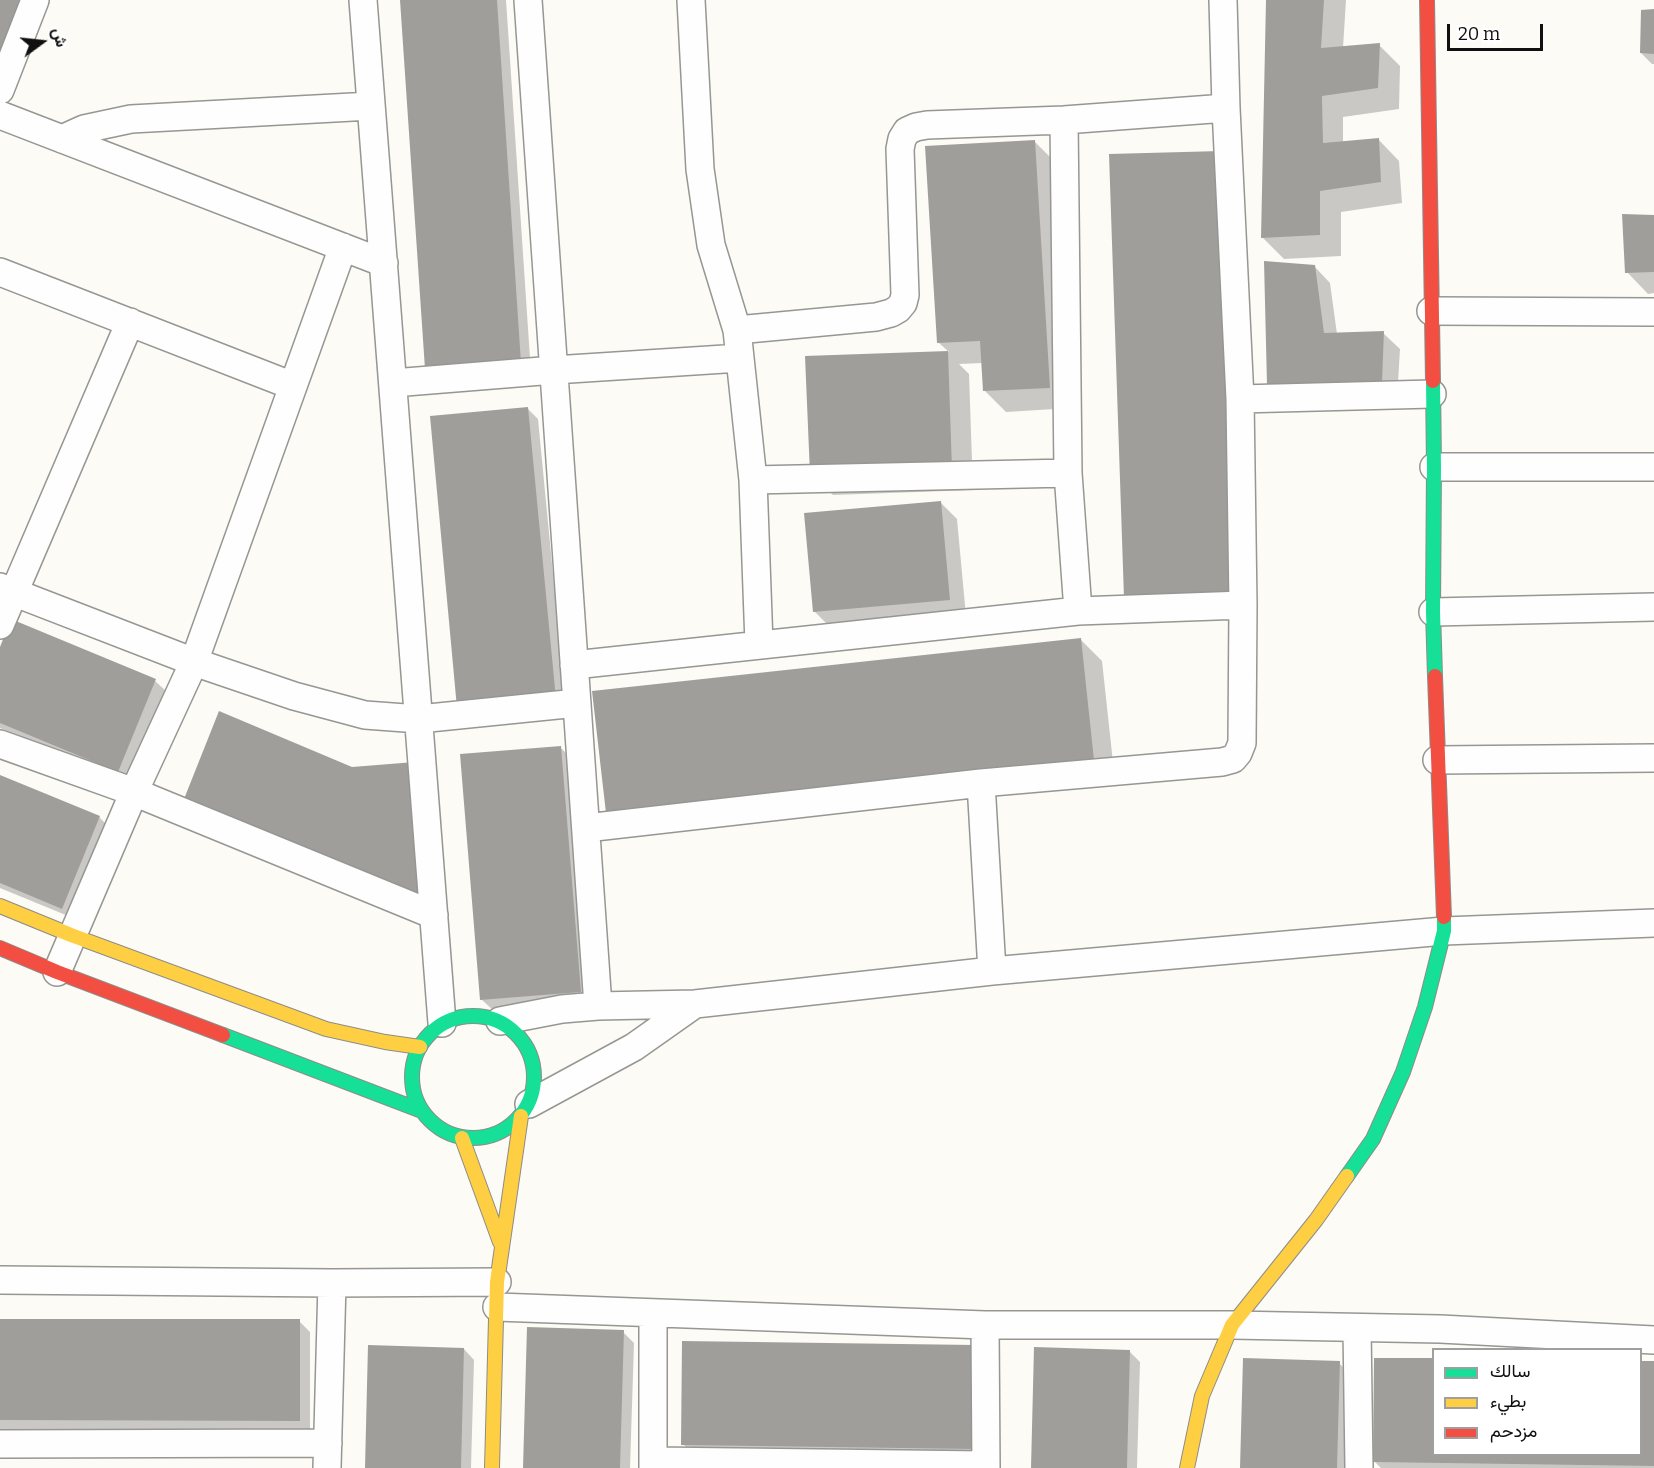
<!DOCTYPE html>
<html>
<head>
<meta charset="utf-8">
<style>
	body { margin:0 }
	#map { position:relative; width:1654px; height:1468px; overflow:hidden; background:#fcfbf5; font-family:Bitter,Vazirmatn,serif }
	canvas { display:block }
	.legend { position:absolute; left:1432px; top:1348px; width:210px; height:108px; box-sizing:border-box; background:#fff; border:2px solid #9f9f9f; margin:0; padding:8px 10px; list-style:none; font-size:18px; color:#101010 }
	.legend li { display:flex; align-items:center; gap:12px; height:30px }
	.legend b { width:30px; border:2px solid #9f9f9f }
	.north { position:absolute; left:12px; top:12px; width:60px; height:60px; -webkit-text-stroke:4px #fff; paint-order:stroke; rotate:75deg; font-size:16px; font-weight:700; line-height:24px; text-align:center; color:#101010 }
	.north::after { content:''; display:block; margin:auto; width:21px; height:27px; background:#101010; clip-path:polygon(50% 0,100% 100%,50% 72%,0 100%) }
	.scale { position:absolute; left:1447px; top:24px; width:96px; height:27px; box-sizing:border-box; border:3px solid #101010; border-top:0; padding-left:8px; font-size:18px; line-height:21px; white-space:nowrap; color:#101010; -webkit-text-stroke:4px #fff; paint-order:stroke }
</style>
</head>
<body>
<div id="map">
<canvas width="1654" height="1468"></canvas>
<ul class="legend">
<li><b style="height:8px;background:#16e098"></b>سالك</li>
<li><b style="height:8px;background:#ffcf43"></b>بطيء</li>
<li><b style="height:8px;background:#f24e42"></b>مزدحم</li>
</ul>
<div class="north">ش</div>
<div class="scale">20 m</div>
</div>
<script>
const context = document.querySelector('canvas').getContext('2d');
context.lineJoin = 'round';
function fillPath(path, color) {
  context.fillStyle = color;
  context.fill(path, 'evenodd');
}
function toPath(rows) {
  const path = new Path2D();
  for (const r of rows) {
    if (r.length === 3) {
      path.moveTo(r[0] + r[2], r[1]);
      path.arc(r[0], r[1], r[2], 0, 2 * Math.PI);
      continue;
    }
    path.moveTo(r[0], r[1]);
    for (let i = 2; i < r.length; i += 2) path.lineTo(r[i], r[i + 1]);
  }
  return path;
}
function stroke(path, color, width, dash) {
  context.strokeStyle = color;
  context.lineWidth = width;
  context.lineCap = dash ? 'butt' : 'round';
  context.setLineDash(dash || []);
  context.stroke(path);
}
fillPath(toPath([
	[401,0,506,0,531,373,437,379],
	[1268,0,1346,0,1343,48,1379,45,1400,66,1399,109,1343,117,1343,143,1378,139,1399,161,1402,203,1341,212,1341,256,1284,259,1263,238],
	[1654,11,1654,64,1652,64,1641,53],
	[1034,141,1056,163,1071,408,1006,412,985,391,983,363,959,364,969,374,973,490,833,495,812,474,807,358,949,352,939,343],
	[1654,216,1654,293,1648,294,1627,272],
	[1314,266,1330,283,1337,334,1383,333,1400,349,1397,399,1285,400],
	[528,409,538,419,566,709,470,718],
	[941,503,957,519,966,616,831,628,814,611],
	[1081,640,1102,661,1115,781,629,833],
	[0,651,155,681,166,691,129,781,0,728],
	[560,747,571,758,591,1003,493,1010,482,1000],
	[0,776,99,817,110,828,73,918,0,888],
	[0,1321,299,1321,310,1332,310,1431,0,1430],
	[623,1332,634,1343,630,1468,525,1468],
	[974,1346,983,1459,694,1455,683,1444],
	[464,1349,474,1360,471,1468,366,1468],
	[1129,1351,1140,1362,1137,1468,1032,1468],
	[1339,1363,1350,1374,1347,1468,1242,1468],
	[1654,1363,1654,1468,1381,1468,1375,1462,1434,1454,1640,1454]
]), '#0003');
fillPath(toPath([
	[0,0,22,0,0,60],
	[400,0,497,0,521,363,425,369],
	[1266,0,1324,0,1321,48,1380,43,1378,88,1322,96,1323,143,1379,138,1381,182,1320,191,1320,235,1261,238],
	[1654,9,1654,54,1640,53,1641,10],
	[1035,140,1050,388,983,391,980,341,937,343,925,146],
	[1221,151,1236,594,1124,598,1109,154],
	[1622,214,1654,215,1654,272,1625,273],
	[1264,261,1315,265,1324,333,1384,331,1382,383,1267,385],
	[948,351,952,469,810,474,805,356],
	[528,407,556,699,457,708,430,416],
	[941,501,950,600,813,612,804,513],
	[11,619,156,679,118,772,0,723,0,647],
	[1081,638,1094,760,606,813,592,691],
	[219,711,352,767,415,762,424,896,184,799],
	[561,746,581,992,480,1000,460,754],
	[0,775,100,816,62,909,0,883],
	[0,1319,300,1319,300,1421,0,1420],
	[527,1327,624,1330,620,1468,523,1468],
	[682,1341,974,1345,973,1449,681,1445],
	[368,1345,464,1348,461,1468,365,1468],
	[1034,1347,1130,1350,1127,1468,1031,1468],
	[1243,1358,1340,1361,1337,1468,1240,1468],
	[1374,1358,1434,1358,1434,1454,1640,1454,1640,1361,1654,1361,1654,1466,1373,1462]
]), '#a09e9a');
const street = toPath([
	[363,0,442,1023],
	[528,0,598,1006],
	[691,0,700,169,711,245,737,330,740,358,753,480,759,644],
	[0,90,35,0],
	[0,115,384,263],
	[1064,120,1068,473,1078,611],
	[62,139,84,129,131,119,371,106],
	[0,272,293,386],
	[1431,311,1654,312],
	[737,330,876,317,891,313,898,309,903,303,905,295,900,149,902,139,907,131,916,127,927,125,1064,120,1226,108],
	[393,383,554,370,740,358],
	[1240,399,1432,394],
	[1434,467,1654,467],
	[753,480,1068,473],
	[0,587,194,662,294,696,365,715,419,719,577,703],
	[1433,612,1654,607],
	[0,625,130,322],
	[574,665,1078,611,1243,605],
	[0,744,134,792,434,915],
	[1437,760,1654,758],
	[981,783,992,971],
	[586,828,981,783,1222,762,1233,759,1238,753,1242,743,1243,605,1240,399,1226,108,1223,0],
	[57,972,134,792,194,662,343,247],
	[500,1021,562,1009,598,1006,695,1004,992,971,1444,931,1654,923],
	[529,1104,634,1047,695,1004],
	[0,1280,332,1283,497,1282],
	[497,1307,985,1325,1232,1325,1440,1329,1654,1340],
	[653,1313,653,1468],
	[985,1325,986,1468],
	[1357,1328,1359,1468],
	[0,1444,328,1443],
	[653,1461,986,1465],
	[327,1468,332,1283]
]);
const fast = toPath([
	[1433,381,1434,467,1433,612,1435,676],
	[473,1077,61],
	[223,1035,422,1111],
	[1347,1176,1373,1139,1403,1072,1425,1007,1444,931,1444,917]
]);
const slow = toPath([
	[0,906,71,935,326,1029,385,1042,420,1047],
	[462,1138,500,1242],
	[492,1468,497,1282,521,1116],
	[1187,1468,1202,1396,1232,1325,1316,1220,1347,1176]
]);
const jam = toPath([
	[1427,0,1433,381],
	[1435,676,1444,917],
	[0,948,57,972,223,1035]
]);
stroke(street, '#969693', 30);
stroke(fast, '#8d8c8a', 16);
stroke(slow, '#8d8c8a', 16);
stroke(jam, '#8d8c8a', 16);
stroke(street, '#fffefe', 27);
stroke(fast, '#16e098', 14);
stroke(slow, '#ffcf43', 14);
stroke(jam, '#f24e42', 14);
</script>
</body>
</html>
